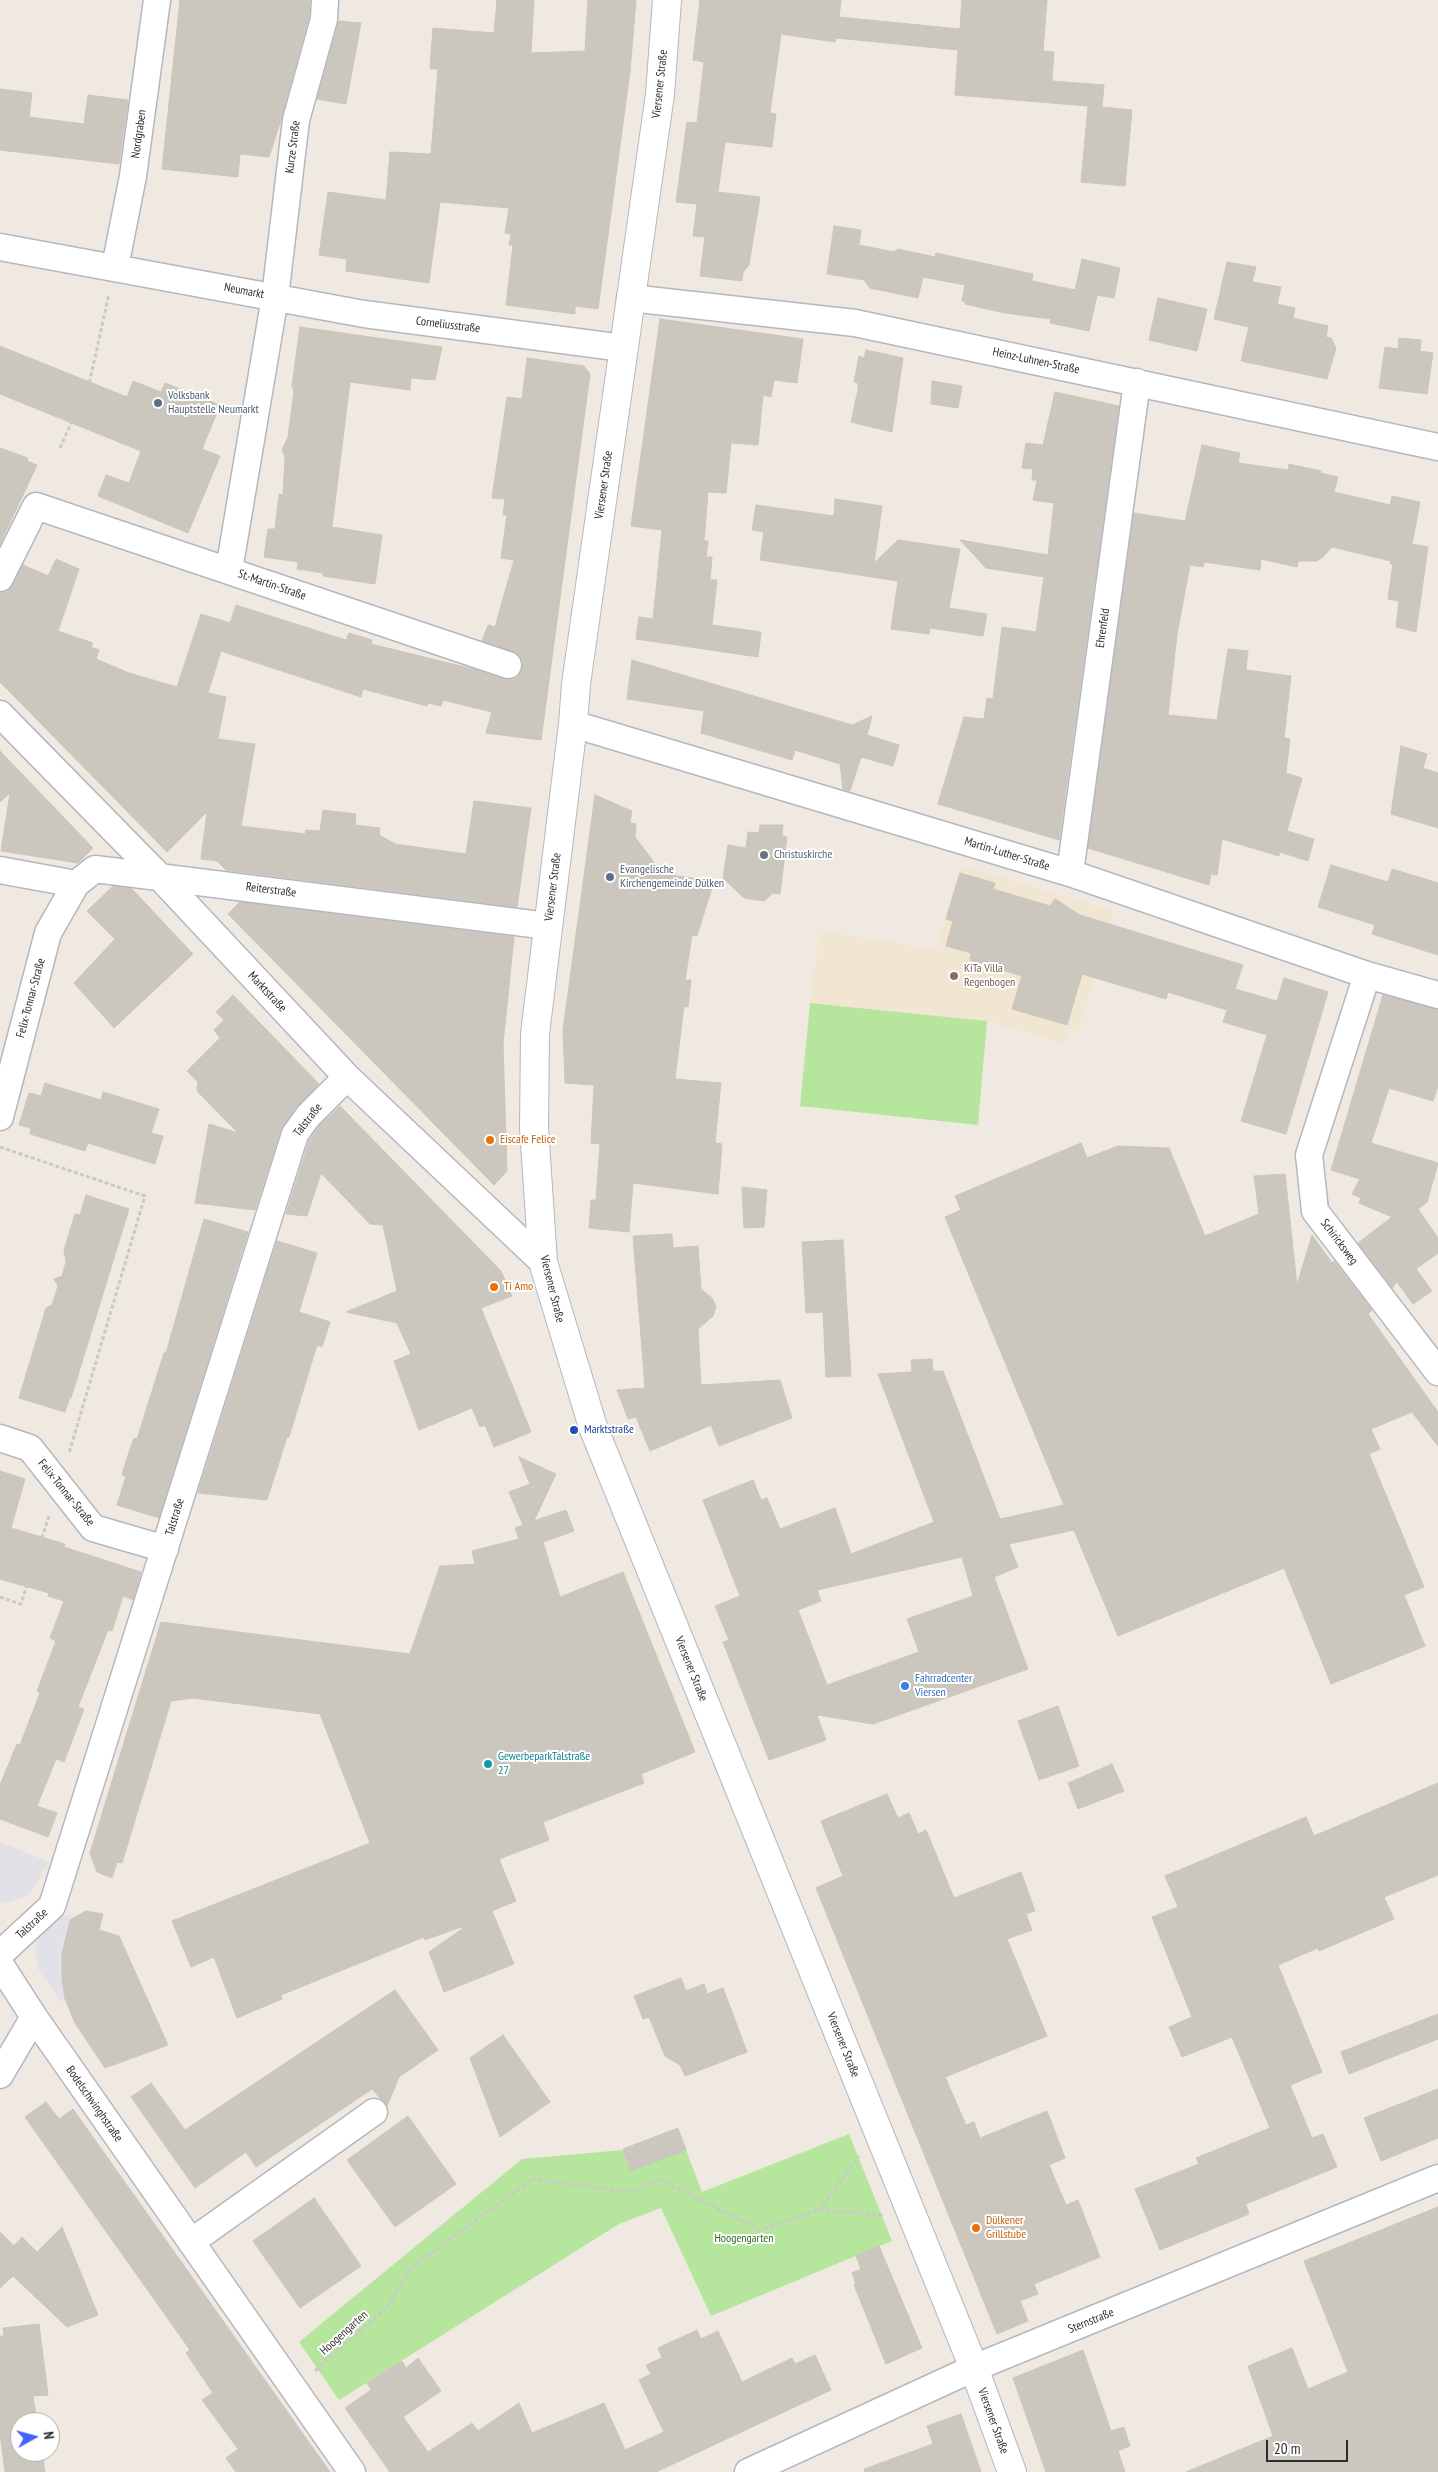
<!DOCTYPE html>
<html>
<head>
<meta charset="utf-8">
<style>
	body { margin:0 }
	#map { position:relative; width:1438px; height:2472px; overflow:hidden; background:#efe9e1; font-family:"PT Sans Narrow",sans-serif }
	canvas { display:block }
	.north { position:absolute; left:10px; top:2412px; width:50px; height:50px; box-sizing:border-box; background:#fff; border:1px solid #ababab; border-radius:50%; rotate:83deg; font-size:14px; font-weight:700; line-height:20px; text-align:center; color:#2e2e2e }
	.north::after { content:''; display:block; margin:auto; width:18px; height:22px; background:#4264fb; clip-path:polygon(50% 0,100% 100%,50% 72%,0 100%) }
	.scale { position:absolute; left:1266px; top:2440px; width:82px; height:22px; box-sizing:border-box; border:2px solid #2e2e2e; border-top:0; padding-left:6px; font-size:15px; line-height:18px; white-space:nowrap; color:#2e2e2e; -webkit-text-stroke:4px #fff; paint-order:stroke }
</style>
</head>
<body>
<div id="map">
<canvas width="1438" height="2472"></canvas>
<div class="north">N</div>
<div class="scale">20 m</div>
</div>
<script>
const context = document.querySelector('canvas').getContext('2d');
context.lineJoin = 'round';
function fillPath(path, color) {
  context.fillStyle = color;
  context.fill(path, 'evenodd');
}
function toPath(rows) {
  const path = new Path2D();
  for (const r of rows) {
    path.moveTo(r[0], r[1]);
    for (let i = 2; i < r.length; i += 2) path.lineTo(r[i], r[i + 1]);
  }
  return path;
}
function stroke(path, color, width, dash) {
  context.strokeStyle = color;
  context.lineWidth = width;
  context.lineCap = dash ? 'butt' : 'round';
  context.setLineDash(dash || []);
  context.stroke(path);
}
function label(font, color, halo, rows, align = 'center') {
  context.font = font + ' "PT Sans Narrow",sans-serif';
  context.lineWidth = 4;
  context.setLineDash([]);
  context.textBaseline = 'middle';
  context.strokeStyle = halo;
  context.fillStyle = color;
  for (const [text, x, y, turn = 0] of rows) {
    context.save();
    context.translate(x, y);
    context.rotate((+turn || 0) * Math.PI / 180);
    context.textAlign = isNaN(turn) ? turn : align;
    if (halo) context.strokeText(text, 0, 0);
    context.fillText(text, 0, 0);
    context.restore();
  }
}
fillPath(toPath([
	[0,1842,49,1862,29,1895,7,1903,0,1901],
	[71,1914,62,1946,62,1979,65,1999,61,2002,38,1969,35,1950,39,1935,59,1917]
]), '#e3e1e8');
fillPath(toPath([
	[961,865,1114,911,1078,1032,1067,1029,1064,1044,987,1021,810,1003,820,931,936,949]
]), '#f0e6d1');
fillPath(toPath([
	[810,1003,987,1021,978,1125,800,1106],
	[849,2134,892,2241,711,2316,661,2208,619,2224,339,2400,299,2342,522,2159,623,2150,631,2171,686,2150,702,2192]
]), '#b6e59e');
const building = toPath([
	[180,0,310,0,309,17,280,123,269,157,240,154,238,177,162,169,180,0],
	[497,0,534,0,531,53,585,51,588,0,636,0,630,72,598,309,575,306,575,314,506,305,513,245,509,245,511,234,505,233,509,208,440,202,429,283,346,271,347,259,319,255,328,192,386,200,390,152,431,154,438,69,430,69,433,28,494,33,497,0],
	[700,0,841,0,839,17,960,29,962,0,1047,0,1043,51,1054,52,1052,81,1104,85,1102,107,1132,110,1125,186,1081,182,1088,106,955,95,958,50,836,38,835,42,781,34,770,113,776,114,772,147,725,142,718,192,760,197,749,265,743,272,742,281,700,276,705,237,693,236,697,204,676,202,687,122,697,123,704,62,693,60,700,0],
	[339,21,361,23,346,104,317,99,339,21],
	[0,89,32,93,29,117,84,124,88,95,128,100,119,164,0,150,0,89],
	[834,226,861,230,859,245,894,252,898,249,935,257,936,253,1033,274,1032,281,1075,290,1082,259,1120,268,1114,298,1097,295,1089,331,1050,323,1051,319,1005,313,965,304,966,302,962,301,965,285,923,277,918,298,870,288,864,280,827,274,834,226],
	[1227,262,1256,267,1252,282,1281,287,1277,304,1295,308,1293,318,1328,326,1326,337,1331,338,1336,348,1327,379,1241,361,1249,327,1214,319,1227,262],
	[1158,298,1207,309,1197,351,1149,340,1158,298],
	[660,319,803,339,797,383,774,380,771,397,763,395,758,445,731,443,726,493,708,492,704,541,708,541,706,557,712,557,710,580,717,580,712,625,761,632,758,657,636,639,639,617,653,619,662,530,631,526,660,319],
	[300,327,442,347,435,380,411,378,410,390,350,382,332,527,382,535,375,584,323,576,323,573,297,569,298,562,264,557,268,529,275,529,279,494,283,495,285,457,282,450,288,437,294,392,292,385,300,327],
	[1399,338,1421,340,1420,351,1433,353,1427,394,1379,388,1385,347,1398,349,1399,338],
	[0,346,127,397,133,381,161,392,165,383,220,405,202,449,220,456,188,533,98,496,106,475,129,483,141,451,0,394,0,346],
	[866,350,903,358,892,432,851,422,858,390,858,383,854,382,859,356,864,358,866,350],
	[527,358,584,366,590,374,541,740,486,733,492,712,443,700,441,706,428,703,427,706,363,689,361,697,221,651,208,693,226,697,218,739,255,744,241,826,305,834,306,830,320,831,323,810,356,814,355,825,380,828,379,835,395,844,466,854,474,801,531,808,517,907,226,870,217,861,201,859,207,812,167,852,0,682,0,593,8,591,13,585,23,565,48,576,56,559,79,569,58,631,93,643,91,647,99,650,96,659,129,673,177,687,201,614,230,623,236,605,346,640,349,633,372,640,371,644,473,669,503,679,510,680,518,677,522,669,523,662,519,655,482,641,488,625,495,627,514,560,501,558,507,515,503,515,505,499,492,498,507,397,522,399,527,358],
	[932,381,962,386,958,408,931,404,932,381],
	[1055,392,1119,406,1059,840,938,804,964,717,984,719,987,698,993,699,1002,627,1036,632,1044,577,986,568,960,540,1048,555,1054,503,1033,500,1037,480,1032,480,1033,469,1022,468,1026,443,1043,445,1055,392],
	[1202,445,1240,453,1238,463,1288,470,1289,464,1321,471,1320,473,1338,477,1334,492,1390,505,1392,496,1420,502,1412,544,1428,547,1416,632,1396,627,1399,601,1388,599,1393,564,1390,564,1391,561,1332,547,1322,558,1316,561,1298,561,1297,567,1261,559,1260,570,1204,562,1203,567,1190,565,1177,634,1168,715,1217,720,1228,649,1248,651,1246,670,1291,676,1284,738,1290,739,1286,773,1302,778,1287,831,1314,839,1308,861,1280,852,1279,856,1222,839,1217,875,1211,874,1209,885,1088,848,1134,513,1185,521,1202,445],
	[0,448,28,458,27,461,37,465,0,544,0,448],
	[835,499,882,506,874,563,898,540,960,549,949,608,987,614,983,636,930,628,929,634,891,629,898,581,760,560,764,532,752,530,756,505,834,516,835,499],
	[632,660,852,725,872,716,867,735,899,745,893,766,861,757,850,791,843,789,840,764,795,750,792,760,701,733,704,711,627,699,632,660],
	[1401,746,1427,754,1423,768,1438,773,1438,828,1391,814,1401,746],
	[0,751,93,848,78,863,1,851,10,793,0,802,0,751],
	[595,795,632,811,630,823,636,824,635,837,663,874,714,881,697,936,692,935,685,980,691,980,688,1007,684,1006,675,1079,721,1083,715,1143,722,1144,718,1194,633,1183,629,1232,589,1228,591,1200,596,1200,600,1144,591,1143,594,1085,565,1083,563,1030,595,795],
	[760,825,783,825,782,836,787,837,780,894,773,893,764,901,744,898,723,878,728,845,746,848,748,832,759,833,760,825],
	[1331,865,1388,882,1392,869,1438,883,1438,955,1372,934,1375,925,1318,907,1331,865],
	[960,873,995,883,993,889,1050,906,1055,899,1080,915,1243,965,1235,989,1277,1001,1284,978,1328,992,1286,1134,1241,1121,1267,1035,1223,1022,1227,1010,1168,992,1166,999,1082,974,1067,1025,1012,1009,1022,976,970,960,971,953,946,946,953,921,946,919,960,873],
	[113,886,132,889,193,954,114,1028,74,983,115,939,87,911,113,886],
	[240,902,514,937,503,1044,507,1171,494,1185,228,914,240,902],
	[233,995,319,1084,296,1107,281,1129,255,1210,195,1203,209,1124,238,1133,197,1091,198,1082,187,1071,220,1038,214,1030,224,1020,216,1012,233,995],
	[1383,995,1438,1010,1438,1086,1433,1101,1389,1088,1371,1143,1438,1163,1427,1202,1418,1209,1438,1238,1438,1253,1416,1269,1432,1291,1413,1304,1397,1282,1392,1288,1358,1243,1392,1217,1359,1203,1361,1198,1352,1194,1360,1179,1331,1170,1383,995],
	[45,1083,101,1100,103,1092,159,1109,151,1133,163,1136,155,1164,88,1143,85,1151,30,1134,31,1128,19,1125,29,1093,41,1096,45,1083],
	[340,1106,501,1271,512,1296,481,1308,531,1432,494,1447,485,1425,480,1427,472,1408,419,1430,394,1361,411,1354,397,1323,346,1312,397,1291,383,1225,370,1224,321,1173,307,1216,286,1214,309,1141,319,1126,340,1106],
	[1081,1143,1087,1158,1118,1146,1169,1148,1205,1236,1259,1214,1254,1176,1285,1174,1297,1285,1312,1235,1332,1263,1334,1261,1372,1310,1368,1314,1438,1412,1438,1446,1412,1412,1371,1429,1380,1449,1369,1454,1424,1587,1404,1595,1425,1646,1331,1684,1284,1568,1118,1636,1074,1530,1009,1544,1018,1567,994,1577,1028,1669,873,1724,817,1715,826,1740,769,1760,723,1642,729,1640,715,1606,740,1596,703,1500,753,1480,761,1500,767,1498,780,1529,835,1508,851,1554,934,1522,878,1374,912,1372,911,1360,932,1359,933,1371,943,1371,1000,1519,1064,1505,945,1217,961,1210,955,1196,1081,1143],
	[962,1557,973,1596,907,1619,919,1652,827,1685,798,1610,821,1601,817,1590,962,1557],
	[742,1187,767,1190,764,1227,744,1228,742,1187],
	[86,1195,129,1209,71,1398,70,1397,65,1412,19,1398,46,1308,52,1305,58,1286,54,1279,62,1276,66,1262,64,1250,75,1214,80,1215,86,1195],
	[204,1219,248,1232,159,1518,117,1505,126,1476,122,1475,127,1458,134,1438,137,1439,164,1353,166,1353,204,1219],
	[672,1234,673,1248,698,1246,701,1289,712,1298,716,1307,713,1316,698,1329,701,1385,780,1380,792,1418,719,1446,711,1425,650,1451,636,1417,628,1419,617,1390,645,1388,633,1236,672,1234],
	[843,1240,851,1376,826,1377,823,1312,806,1313,802,1242,843,1240],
	[277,1241,317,1253,299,1312,330,1322,322,1347,317,1345,289,1437,287,1437,267,1500,198,1493,277,1241],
	[519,1457,556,1474,534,1521,566,1510,574,1531,543,1542,560,1597,623,1572,695,1752,641,1774,644,1783,543,1822,549,1840,499,1859,516,1901,492,1911,514,1964,444,1992,429,1952,462,1929,461,1927,425,1940,424,1937,281,1995,282,1999,237,2018,214,1957,191,1967,172,1921,370,1843,320,1714,193,1698,171,1701,122,1863,117,1862,112,1878,97,1872,90,1853,161,1622,410,1654,440,1566,475,1564,472,1551,519,1539,515,1528,523,1525,509,1492,530,1484,519,1457],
	[0,1471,25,1479,11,1528,65,1544,64,1547,141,1572,133,1600,123,1596,112,1631,108,1630,78,1707,84,1709,64,1762,56,1759,37,1806,57,1813,48,1837,0,1819,0,1785,17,1744,20,1745,40,1693,37,1691,56,1641,50,1638,64,1601,48,1596,49,1593,0,1579,0,1471],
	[1058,1706,1079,1766,1039,1780,1018,1721,1058,1706],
	[1112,1764,1124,1791,1078,1809,1068,1783,1112,1764],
	[1438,1783,1438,1875,1384,1897,1394,1919,1319,1951,1318,1948,1278,1965,1322,2072,1290,2085,1312,2138,1323,2134,1337,2167,1246,2204,1249,2214,1160,2250,1135,2189,1199,2164,1196,2158,1270,2128,1232,2037,1182,2057,1169,2027,1192,2017,1152,1917,1178,1907,1165,1876,1306,1817,1314,1836,1438,1783],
	[887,1794,898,1818,909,1813,918,1834,926,1830,954,1898,1021,1872,1035,1911,1026,1914,1032,1930,1007,1939,1047,2036,945,2077,966,2125,974,2122,980,2138,1047,2111,1065,2158,1049,2165,1066,2205,1078,2200,1100,2257,1034,2284,1038,2294,1020,2301,1028,2321,997,2334,816,1888,843,1876,821,1821,887,1794],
	[86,1911,103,1914,99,1930,119,1936,168,2045,105,2068,75,2023,65,1999,62,1979,62,1953,70,1920,86,1911],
	[681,1978,686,1991,704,1984,707,1994,723,1988,747,2052,685,2076,680,2065,665,2056,649,2017,643,2019,634,1996,681,1978],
	[395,1990,438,2050,399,2077,387,2106,372,2089,256,2167,246,2152,195,2188,131,2097,151,2083,185,2130,395,1990],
	[1438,2014,1438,2039,1349,2074,1341,2052,1438,2014],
	[503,2035,550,2102,500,2137,470,2058,503,2035],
	[1438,2089,1438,2138,1381,2161,1364,2118,1438,2089],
	[46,2102,59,2119,73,2109,330,2472,236,2472,226,2458,238,2449,202,2400,213,2393,186,2353,190,2350,25,2117,46,2102],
	[408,2116,456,2184,395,2227,347,2160,408,2116],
	[678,2128,686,2150,631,2171,623,2149,678,2128],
	[314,2198,361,2266,300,2308,253,2241,314,2198],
	[1438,2207,1438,2472,1186,2472,1273,2436,1248,2366,1292,2348,1308,2389,1348,2372,1304,2261,1438,2207],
	[62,2227,98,2315,67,2327,13,2276,0,2288,0,2232,14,2246,22,2237,37,2252,62,2227],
	[879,2246,922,2348,886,2364,854,2285,856,2284,852,2273,861,2269,856,2256,879,2246],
	[39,2324,48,2395,33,2396,37,2422,20,2422,20,2452,42,2452,45,2472,5,2472,0,2433,0,2336,4,2336,3,2328,39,2324],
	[697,2330,701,2339,718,2331,742,2382,792,2358,795,2364,815,2355,831,2390,656,2472,390,2472,345,2408,371,2390,367,2383,402,2361,406,2368,418,2358,441,2391,403,2417,428,2452,472,2423,478,2431,519,2403,532,2433,604,2403,625,2450,664,2432,639,2380,651,2374,646,2365,662,2358,658,2348,697,2330],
	[1083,2350,1111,2431,1124,2427,1130,2446,1118,2451,1125,2472,1046,2472,1013,2378,1083,2350],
	[961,2414,981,2472,865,2472,864,2469,933,2444,927,2426,961,2414]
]);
fillPath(building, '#cbc7bf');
stroke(building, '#cbc5ba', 1);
const street = toPath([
	[0,247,364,314,623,348],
	[115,267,133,176,157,0],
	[630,298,855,323,1438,447],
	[229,570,275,297,296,120,324,19,325,0],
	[0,578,36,506,508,665],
	[0,714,159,876,347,1077,543,1262],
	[573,724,1070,873,1367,975,1438,995],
	[0,870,76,884],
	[1070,873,1137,382],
	[1367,975,1309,1155,1315,1211,1438,1372],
	[0,1117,48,933,76,884,95,869,548,926],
	[0,1438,30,1448,93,1528,165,1549],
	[0,1954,52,1906,295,1134,308,1116,347,1077],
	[0,1964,34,2017,352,2472],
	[0,2075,34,2017],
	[191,2242,374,2112],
	[748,2472,974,2368,1438,2178]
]);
const secondary = toPath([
	[667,0,660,94,576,684,573,724,535,1034,534,1128,543,1262,593,1427,974,2368,1012,2472]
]);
stroke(street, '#b4b7c1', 29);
stroke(secondary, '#b4b7c1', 30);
stroke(toPath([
	[60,448,90,380,109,294],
	[533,672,549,676],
	[0,1147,145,1196,69,1453],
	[0,1597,21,1604,49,1516],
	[820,2210,883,2215],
	[315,2371,387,2307,411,2268,532,2179,631,2192,660,2180,761,2230,819,2210,859,2156]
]), '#c9c9c9', 3, [4, 2.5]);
stroke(street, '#fff', 26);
stroke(secondary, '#fff', 28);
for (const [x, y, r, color] of [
	[158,403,5,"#5c6f8a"],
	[764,855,5,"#6b7280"],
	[610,877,5,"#5c6f8a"],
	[954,976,5,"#8d6e63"],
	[490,1140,5,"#e8710a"],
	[494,1287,5,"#e8710a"],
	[574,1430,5,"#1a4fb4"],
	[905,1686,5,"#3f7fe0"],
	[488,1764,5,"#0f9aa8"],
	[976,2228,5,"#e8710a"]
]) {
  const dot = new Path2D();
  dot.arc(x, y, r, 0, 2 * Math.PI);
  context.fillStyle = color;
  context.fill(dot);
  stroke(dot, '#fff', 2);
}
label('12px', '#2e2e2e', '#fff', [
	["Viersener Straße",660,84,-84],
	["Nordgraben",139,134,-82],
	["Kurze Straße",293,147,-83],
	["Neumarkt",244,291,11],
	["Corneliusstraße",448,325,7],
	["Heinz-Luhnen-Straße",1036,361,12],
	["Viersener Straße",604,485,-82],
	["St.-Martin-Straße",272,585,19],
	["Ehrenfeld",1103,628,-82],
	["Martin-Luther-Straße",1007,854,17],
	["Viersener Straße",553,887,-83],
	["Reiterstraße",271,890,7],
	["Marktstraße",267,992,47],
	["Felix-Tonnar-Straße",31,998,-75],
	["Talstraße",308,1120,-52],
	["Schiricksweg",1339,1242,53],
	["Viersener Straße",552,1289,76],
	["Felix-Tonnar-Straße",66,1493,51],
	["Talstraße",175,1517,-73],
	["Viersener Straße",691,1669,68],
	["Talstraße",32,1924,-43],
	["Viersener Straße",843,2045,68],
	["Bodelschwinghstraße",94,2104,55],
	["Sternstraße",1091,2321,-22],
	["Hoogengarten",344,2333,-42],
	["Viersener Straße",993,2421,70]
]);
label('12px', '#4e5e75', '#fff', [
	["Volksbank",168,396],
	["Hauptstelle Neumarkt",168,410],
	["Evangelische",620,870],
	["Kirchengemeinde Dülken",620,884]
], 'left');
label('12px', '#5b616d', '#fff', [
	["Christuskirche",774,855]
], 'left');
label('12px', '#785e54', '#fff', [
	["KiTa Villa",964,969],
	["Regenbogen",964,983]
], 'left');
label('12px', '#c56008', '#fff', [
	["Eiscafe Felice",500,1140],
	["Ti Amo",504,1287],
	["Dülkener",986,2221],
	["Grillstube",986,2235]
], 'left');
label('12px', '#164399', '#fff', [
	["Marktstraße",584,1430]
], 'left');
label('12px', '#366cbe', '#fff', [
	["Fahrradcenter",915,1679],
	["Viersen",915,1693]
], 'left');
label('12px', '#0d838f', '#fff', [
	["GewerbeparkTalstraße",498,1757],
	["27",498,1771]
], 'left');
label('12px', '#2c6e1b', '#fff', [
	["Hoogengarten",744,2239]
]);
</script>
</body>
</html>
